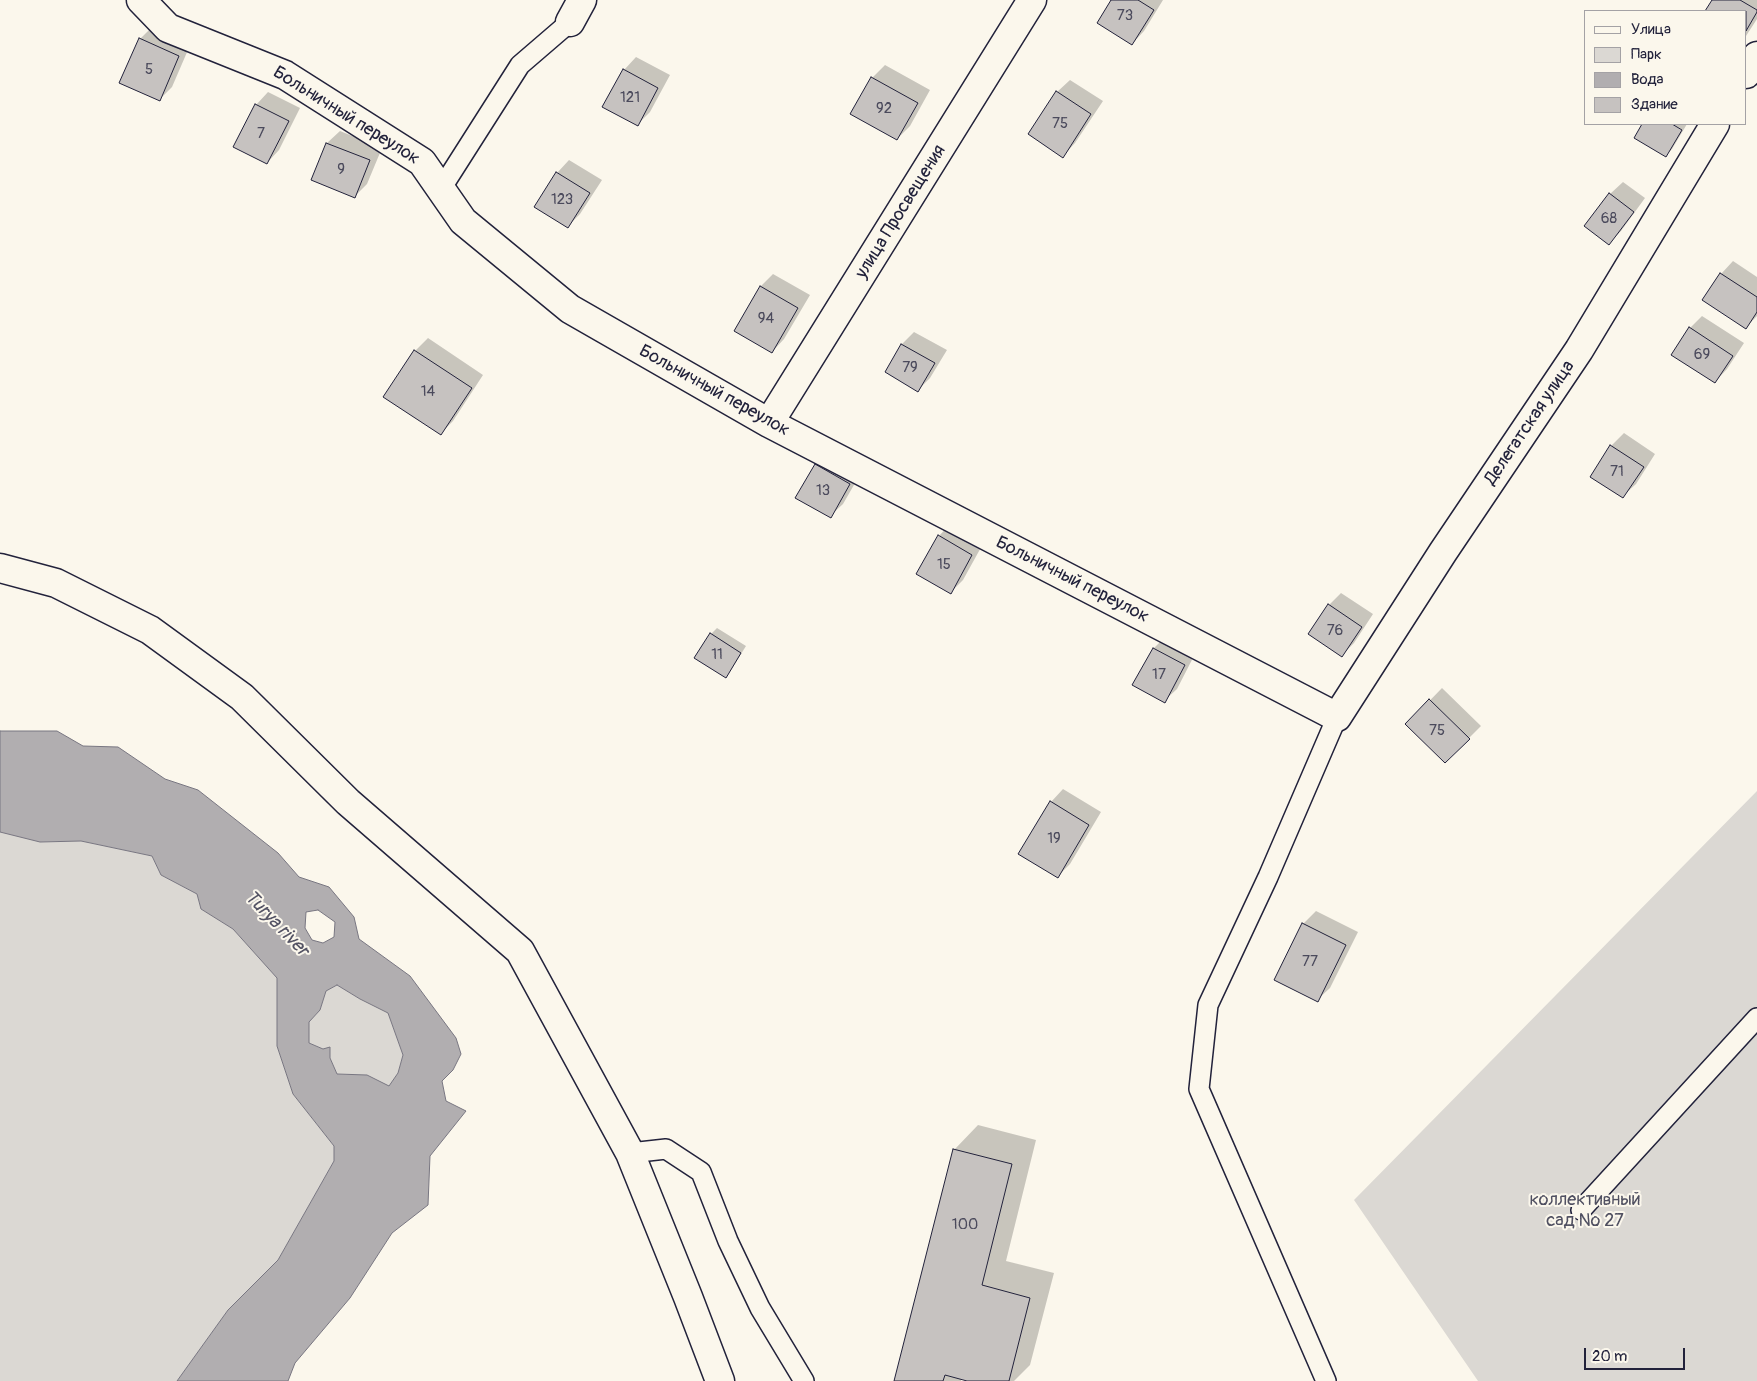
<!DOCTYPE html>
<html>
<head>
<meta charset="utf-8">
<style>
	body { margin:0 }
	#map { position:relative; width:1757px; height:1381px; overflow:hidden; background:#fbf7ec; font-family:Pangolin,sans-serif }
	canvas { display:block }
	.legend { position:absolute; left:1584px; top:10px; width:162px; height:115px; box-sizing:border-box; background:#fbf7ec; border:1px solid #a4a2a5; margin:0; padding:6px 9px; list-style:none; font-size:15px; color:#22223b }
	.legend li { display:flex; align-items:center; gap:10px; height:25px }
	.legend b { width:25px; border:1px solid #a4a2a5 }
	.scale { position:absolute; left:1584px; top:1348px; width:101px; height:22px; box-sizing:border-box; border:2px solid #22223b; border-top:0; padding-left:6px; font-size:15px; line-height:18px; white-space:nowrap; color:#22223b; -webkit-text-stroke:4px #fbf7ec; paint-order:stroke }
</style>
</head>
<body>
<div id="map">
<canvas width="1757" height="1381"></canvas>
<ul class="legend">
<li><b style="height:6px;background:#fbf7ec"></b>Улица</li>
<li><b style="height:14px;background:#dbd8d3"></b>Парк</li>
<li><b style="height:14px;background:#b1aeb0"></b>Вода</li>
<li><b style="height:14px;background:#c6c2c0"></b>Здание</li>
</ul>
<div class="scale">20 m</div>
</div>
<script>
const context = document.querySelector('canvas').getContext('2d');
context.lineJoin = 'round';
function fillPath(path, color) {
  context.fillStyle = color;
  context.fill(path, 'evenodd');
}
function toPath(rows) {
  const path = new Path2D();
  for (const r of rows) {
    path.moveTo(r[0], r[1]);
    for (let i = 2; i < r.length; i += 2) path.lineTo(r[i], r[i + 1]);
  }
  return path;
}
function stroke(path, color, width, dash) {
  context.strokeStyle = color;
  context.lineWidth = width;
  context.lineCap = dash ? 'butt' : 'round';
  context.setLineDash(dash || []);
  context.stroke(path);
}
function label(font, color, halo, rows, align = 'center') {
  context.font = font + ' Pangolin,sans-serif';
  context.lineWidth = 4;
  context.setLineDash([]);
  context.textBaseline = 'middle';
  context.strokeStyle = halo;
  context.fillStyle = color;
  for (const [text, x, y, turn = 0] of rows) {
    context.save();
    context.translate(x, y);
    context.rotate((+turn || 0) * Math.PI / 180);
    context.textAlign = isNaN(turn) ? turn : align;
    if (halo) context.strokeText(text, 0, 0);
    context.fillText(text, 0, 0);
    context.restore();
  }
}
fillPath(toPath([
	[1757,791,1757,1381,1478,1381,1354,1200],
	[0,832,40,842,81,841,152,856,161,875,197,894,201,909,233,929,277,978,277,1046,293,1094,334,1146,334,1161,278,1260,228,1310,177,1381,0,1381],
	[337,985,360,999,388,1013,403,1055,398,1073,389,1087,367,1075,337,1074,330,1058,323,1049,309,1043,309,1022,320,1010,326,991]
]), '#dbd8d3');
const water = toPath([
	[0,731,57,731,83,746,118,747,165,779,198,790,278,853,299,877,329,887,354,917,359,939,410,976,456,1038,461,1054,453,1070,442,1081,446,1101,466,1111,430,1156,428,1205,392,1233,350,1298,295,1363,288,1381,177,1381,228,1310,278,1260,334,1161,334,1146,293,1094,277,1046,277,978,233,929,201,909,197,894,161,875,152,856,81,841,40,842,0,832,0,731],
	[318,910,335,922,334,937,323,943,312,940,305,928,306,912,318,910],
	[337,985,360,999,388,1013,403,1055,398,1073,389,1086,367,1075,337,1074,330,1058,330,1047,323,1049,309,1043,309,1022,320,1010,326,991,337,985]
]);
fillPath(water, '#b1aeb0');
stroke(water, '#787681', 1);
fillPath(toPath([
	[1113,0,1163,0,1144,31,1132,44],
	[1714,0,1757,0,1757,19,1746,36,1746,11,1707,11],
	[153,26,191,43,172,87,160,99,140,39],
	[636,57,670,75,650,112,637,125,624,70],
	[885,65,930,90,910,126,897,139,872,78],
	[1070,80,1103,101,1075,143,1063,156,1057,92],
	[268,92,300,108,279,150,267,163,256,105],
	[1644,124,1687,124,1672,149,1666,155,1636,137],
	[340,131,382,148,367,184,355,196,313,180,327,143],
	[569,160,602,180,580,214,567,227,557,173],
	[1623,182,1645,198,1621,231,1609,243,1610,194],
	[1733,261,1757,277,1757,316,1746,327,1704,300,1721,274],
	[773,274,810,295,784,339,772,352,735,330,761,286],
	[1702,316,1744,343,1727,369,1715,382,1690,328],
	[914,332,947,350,930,378,918,390,886,372,902,344],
	[428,338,483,375,453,421,441,433,385,396,415,351],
	[1624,433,1655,454,1636,484,1623,496,1592,476,1611,446],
	[829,452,862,471,843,504,830,516,797,497,816,464],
	[951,523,984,542,963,580,950,593,939,536],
	[1341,593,1373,614,1354,643,1342,655,1329,605],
	[717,628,746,646,731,670,726,676,711,634],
	[1166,636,1196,652,1177,689,1164,701,1134,685,1154,648],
	[1442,688,1481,726,1445,762,1407,724],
	[1063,789,1101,812,1070,864,1058,876,1051,802],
	[1316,911,1358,932,1330,988,1317,1000,1303,924],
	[978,1125,1036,1140,1006,1261,1054,1273,1030,1365,1014,1381,972,1381,962,1378,961,1381,895,1381,954,1150]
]), '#0003');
const building = toPath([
	[1111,0,1138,0,1154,10,1132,45,1097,23,1111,0],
	[1712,0,1740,0,1757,10,1757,12,1746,31,1746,11,1705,11,1712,0],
	[139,38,179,56,160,101,119,83,139,38],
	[623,69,658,88,638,126,602,107,623,69],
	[871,77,918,103,897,140,850,114,871,77],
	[1056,91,1091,114,1063,158,1028,134,1056,91],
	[255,104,289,121,267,164,233,147,255,104],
	[1642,124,1672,124,1682,130,1666,157,1634,138,1642,124],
	[326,143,370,160,355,198,311,180,326,143],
	[556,172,590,193,568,228,534,207,556,172],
	[1609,193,1634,212,1609,245,1584,226,1609,193],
	[1720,273,1757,297,1757,312,1746,329,1702,300,1720,273],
	[760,286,798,308,772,353,734,331,760,286],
	[1689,327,1733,356,1715,383,1671,355,1689,327],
	[901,344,935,363,918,392,885,372,901,344],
	[414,350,472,388,441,435,383,397,414,350],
	[1610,445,1644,467,1623,498,1590,477,1610,445],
	[815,464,850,484,831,518,795,498,815,464],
	[938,535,972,555,951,594,916,574,938,535],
	[1328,604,1362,627,1342,657,1308,634,1328,604],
	[710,633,741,653,726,678,694,658,710,633],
	[1153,648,1185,665,1165,703,1132,685,1153,648],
	[1429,699,1470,739,1445,763,1405,724,1429,699],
	[1050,801,1089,825,1058,878,1018,854,1050,801],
	[1302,923,1346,945,1318,1002,1274,980,1302,923],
	[953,1149,1012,1164,982,1285,1030,1298,1009,1381,967,1381,945,1375,943,1381,894,1381,953,1149]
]);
fillPath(building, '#c6c2c0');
stroke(building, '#22223b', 1);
const service = toPath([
	[441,189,520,65,570,22],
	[630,1153,666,1149,701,1172,728,1241,760,1308,804,1381],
	[1581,1210,1757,1018],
	[1326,1381,1199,1089,1208,1005,1268,877,1337,717]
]);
const minor = toPath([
	[141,0,168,28,285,75,422,162,463,221,570,309,769,423,1337,717,1443,552,1579,350,1715,124],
	[570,22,582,0],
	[1746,74,1757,56],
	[769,423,1032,0],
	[0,568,56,583,150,630,242,697,348,802,520,951,630,1153,688,1297,720,1381]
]);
stroke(service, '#22223b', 22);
stroke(minor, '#22223b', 31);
stroke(service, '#fbf7ec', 19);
stroke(minor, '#fbf7ec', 28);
label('15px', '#4b4a5c', null, [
	["73",1125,16],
	["5",149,70],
	["121",630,98],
	["92",884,109],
	["75",1060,124],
	["7",261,134],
	["9",341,170],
	["123",562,200],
	["68",1609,219],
	["94",766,319],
	["69",1702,355],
	["79",910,368],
	["14",428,392],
	["71",1617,472],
	["13",823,491],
	["15",944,565],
	["76",1335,631],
	["11",717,655],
	["17",1159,675],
	["75",1437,731],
	["19",1054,839],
	["77",1310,962],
	["100",965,1225]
]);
label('18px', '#22223b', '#fbf7ec', [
	["Больничный переулок",346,116,32],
	["улица Просвещения",901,212,-58],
	["Больничный переулок",714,391,29],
	["Делегатская улица",1530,423,-56],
	["Больничный переулок",1072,580,27]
]);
label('18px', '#505061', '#fbf7ec', [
	["коллективный",1585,1200],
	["сад № 27",1585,1221]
]);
label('italic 19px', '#545364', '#fbf7ec', [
	["Turya river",276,924,46]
]);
</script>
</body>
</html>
